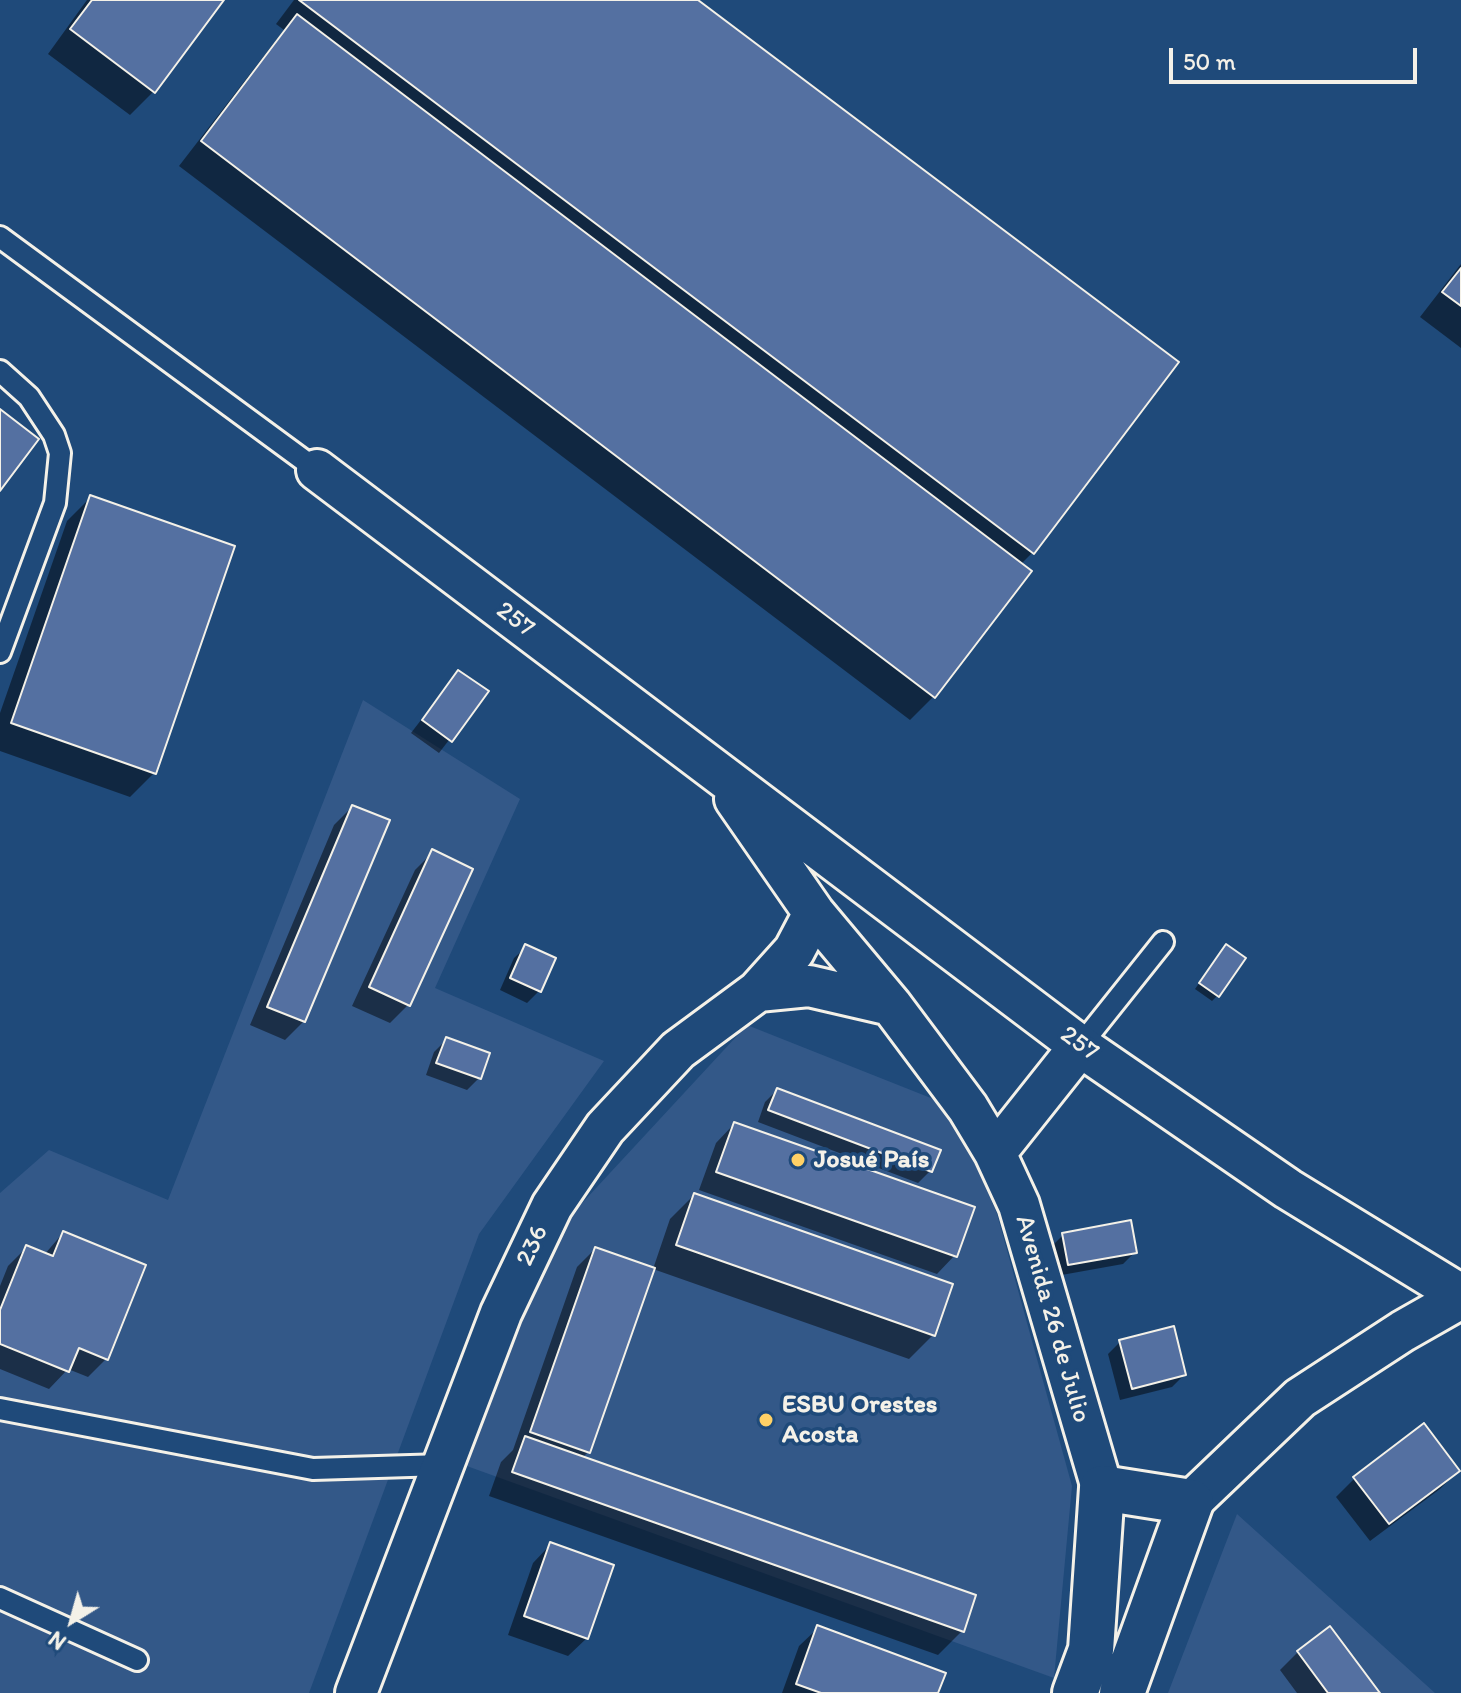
<!DOCTYPE html>
<html>
<head>
<meta charset="utf-8">
<style>
	body { margin:0 }
	#map { position:relative; width:1461px; height:1693px; overflow:hidden; background:#1f4a7a; font-family:Itim,sans-serif }
	canvas { display:block }
	.north { position:absolute; left:32px; top:1581px; width:80px; height:80px; -webkit-text-stroke:6px #1f4a7a; paint-order:stroke; rotate:217deg; font-size:22px; font-weight:700; line-height:32px; text-align:center; color:#f4f1e8 }
	.north::after { content:''; display:block; margin:auto; width:28px; height:36px; background:#f4f1e8; clip-path:polygon(50% 0,100% 100%,50% 72%,0 100%) }
	.scale { position:absolute; left:1169px; top:48px; width:248px; height:36px; box-sizing:border-box; border:4px solid #f4f1e8; border-top:0; padding-left:10px; font-size:24px; line-height:28px; white-space:nowrap; color:#f4f1e8; -webkit-text-stroke:6px #1f4a7a; paint-order:stroke }
</style>
</head>
<body>
<div id="map">
<canvas width="1461" height="1693"></canvas>
<div class="north">N</div>
<div class="scale">50 m</div>
</div>
<script>
const context = document.querySelector('canvas').getContext('2d');
context.lineJoin = 'round';
function fillPath(path, color) {
  context.fillStyle = color;
  context.fill(path, 'evenodd');
}
function toPath(rows) {
  const path = new Path2D();
  for (const r of rows) {
    path.moveTo(r[0], r[1]);
    for (let i = 2; i < r.length; i += 2) path.lineTo(r[i], r[i + 1]);
  }
  return path;
}
function stroke(path, color, width, dash) {
  context.strokeStyle = color;
  context.lineWidth = width;
  context.lineCap = dash ? 'butt' : 'round';
  context.setLineDash(dash || []);
  context.stroke(path);
}
function label(font, color, halo, rows, align = 'center') {
  context.font = font + ' Itim,sans-serif';
  context.lineWidth = 7;
  context.setLineDash([]);
  context.textBaseline = 'middle';
  context.strokeStyle = halo;
  context.fillStyle = color;
  for (const [text, x, y, turn = 0] of rows) {
    context.save();
    context.translate(x, y);
    context.rotate((+turn || 0) * Math.PI / 180);
    context.textAlign = isNaN(turn) ? turn : align;
    if (halo) context.strokeText(text, 0, 0);
    context.fillText(text, 0, 0);
    context.restore();
  }
}
fillPath(toPath([
	[363,700,520,799,435,988,604,1061,479,1234,309,1693,0,1693,0,1193,49,1150,168,1200],
	[747,1025,951,1106,997,1214,1072,1486,1054,1678,464,1465,528,1291,572,1214],
	[1237,1514,1435,1693,1168,1693]
]), '#335888');
fillPath(toPath([
	[87,0,222,0,154,91,130,115,48,54],
	[294,0,695,0,1033,552,1020,565,934,696,910,720,179,166,284,30,276,24],
	[1461,264,1461,348,1420,317],
	[91,497,154,773,130,797,0,751,0,713,67,521],
	[458,672,486,692,439,753,411,733],
	[352,807,304,1021,285,1040,250,1025,334,825],
	[433,852,408,1005,390,1023,352,1006,415,870],
	[526,947,539,991,527,1003,500,990,514,958],
	[1221,952,1218,995,1212,1001,1195,989],
	[446,1040,487,1055,479,1078,467,1090,426,1075,434,1052],
	[777,1090,930,1171,918,1183,758,1122,765,1102],
	[734,1124,955,1255,937,1274,699,1190,716,1143],
	[694,1195,933,1335,909,1359,653,1269,670,1219],
	[63,1233,106,1359,88,1377,68,1369,49,1389,0,1369,0,1286,8,1266,26,1248,44,1255],
	[1063,1235,1135,1252,1123,1264,1056,1276,1051,1247],
	[595,1249,588,1452,582,1458,962,1631,938,1655,489,1496,501,1462,513,1450,577,1267],
	[1120,1342,1184,1375,1172,1387,1120,1400,1108,1354],
	[1458,1471,1440,1489,1370,1541,1336,1497,1354,1479],
	[551,1544,587,1638,568,1656,508,1635,533,1563],
	[818,1628,936,1693,782,1693,799,1646],
	[1298,1652,1377,1693,1297,1693,1280,1670]
]), '#0007');
const building = toPath([
	[92,0,224,0,155,93,70,29,92,0],
	[299,0,698,0,1179,362,1034,554,299,0],
	[297,14,1032,571,935,698,201,141,297,14],
	[1461,268,1461,306,1442,292,1461,268],
	[0,409,39,439,0,491,0,409],
	[90,495,235,546,156,774,11,723,90,495],
	[458,670,489,691,452,742,422,720,458,670],
	[352,805,390,820,305,1022,267,1007,352,805],
	[432,849,473,869,410,1006,369,987,432,849],
	[525,944,556,958,541,992,510,978,525,944],
	[1226,944,1246,958,1219,997,1199,983,1226,944],
	[446,1037,490,1053,481,1079,436,1063,446,1037],
	[777,1088,941,1150,932,1172,768,1110,777,1088],
	[734,1122,975,1207,957,1257,716,1172,734,1122],
	[694,1193,953,1284,935,1336,676,1245,694,1193],
	[1131,1220,1137,1253,1068,1265,1062,1233,1131,1220],
	[63,1231,146,1265,108,1360,79,1348,69,1372,0,1344,0,1310,26,1245,53,1256,63,1231],
	[595,1247,655,1268,590,1453,530,1432,595,1247],
	[1174,1326,1186,1375,1132,1389,1119,1340,1174,1326],
	[1424,1423,1460,1471,1389,1524,1353,1477,1424,1423],
	[525,1436,976,1595,964,1632,512,1472,525,1436],
	[550,1542,614,1565,588,1639,524,1616,550,1542],
	[817,1625,946,1673,938,1693,821,1693,796,1684,817,1625],
	[1330,1626,1380,1693,1328,1693,1297,1651,1330,1626]
]);
fillPath(building, '#5470a1');
stroke(building, '#f4f1e8', 2);
const service = toPath([
	[0,237,317,470],
	[0,371,29,397,54,435,60,453,55,503,0,652],
	[1080,1046,1163,942],
	[0,1409,313,1469,443,1465],
	[0,1598,137,1660]
]);
const minor = toPath([
	[317,470,1080,1046,1288,1189,1461,1295],
	[735,799,814,913,891,1005,968,1108,995,1153],
	[758,991,794,951,814,913],
	[1080,1046,995,1153,1019,1205,1102,1488],
	[1191,1502,1300,1398,1403,1331,1461,1298],
	[356,1693,501,1313,552,1206,605,1128,678,1050,758,991,809,986,891,1005]
]);
const tertiary = toPath([
	[1075,1693,1091,1650,1102,1488,1191,1502,1122,1693]
]);
stroke(service, '#f4f1e8', 26);
stroke(minor, '#f4f1e8', 46);
stroke(tertiary, '#f4f1e8', 50);
stroke(service, '#1f4a7a', 20);
stroke(minor, '#1f4a7a', 40);
stroke(tertiary, '#1f4a7a', 44);
for (const [x, y, r, color] of [
	[798,1160,8,"#ffd166"],
	[766,1420,8,"#ffd166"]
]) {
  const dot = new Path2D();
  dot.arc(x, y, r, 0, 2 * Math.PI);
  context.fillStyle = color;
  context.fill(dot);
  stroke(dot, '#1f4a7a', 3);
}
label('26px', '#f4f1e8', '#1f4a7a', [
	["257",515,620,37],
	["257",1079,1044,36],
	["236",533,1246,-65],
	["Avenida 26 de Julio",1052,1319,74]
]);
label('bold 26px', '#f4f1e8', '#1f4a7a', [
	["Josué País",814,1160],
	["ESBU Orestes",782,1405],
	["Acosta",782,1435]
], 'left');
</script>
</body>
</html>
